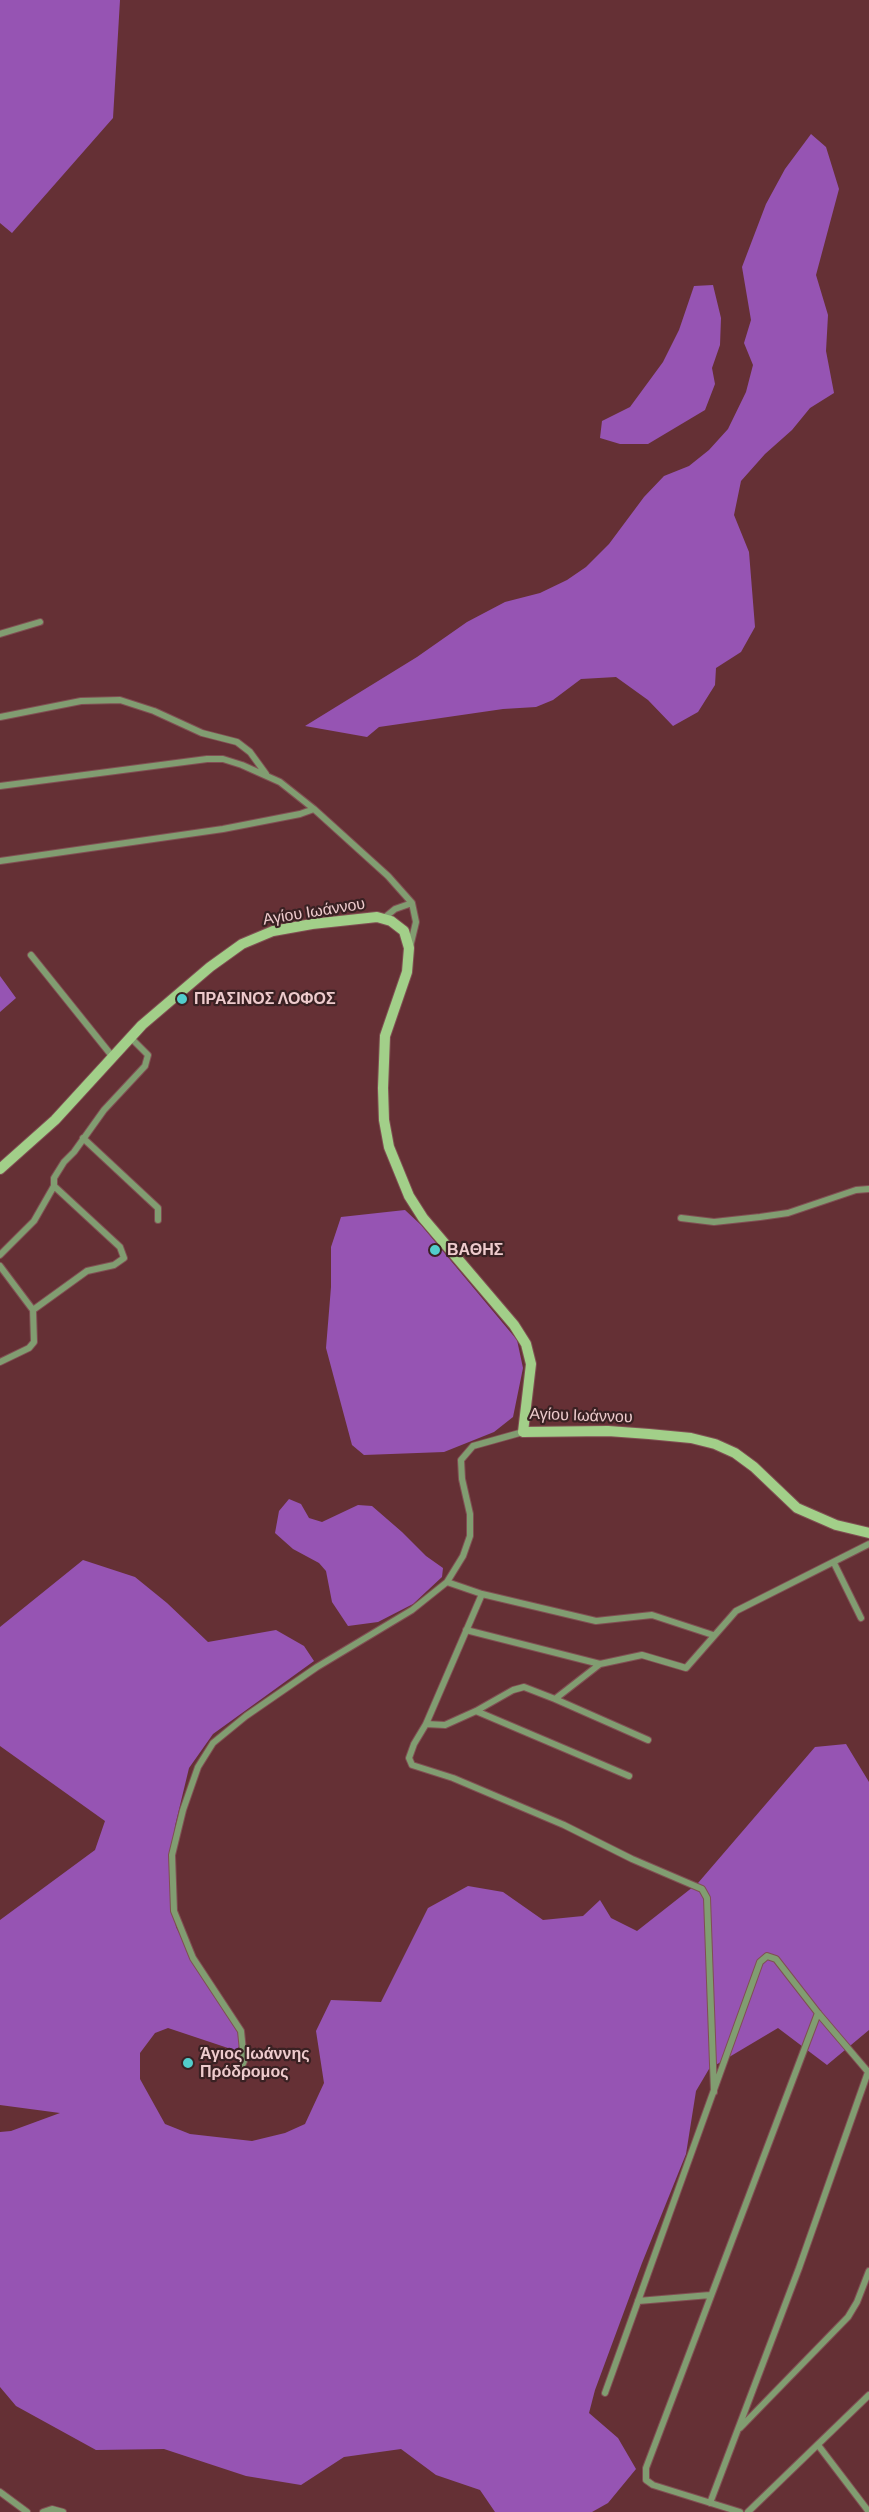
<!DOCTYPE html>
<html>
<head>
<meta charset="utf-8">
<style>
	body { margin:0 }
	canvas { display:block; background:#653035 }
</style>
</head>
<body>
<canvas width="869" height="2512"></canvas>
<script>
const context = document.querySelector('canvas').getContext('2d');
context.lineJoin = 'round';
function fillPath(path, color) {
  context.fillStyle = color;
  context.fill(path, 'evenodd');
}
function toPath(rows) {
  const path = new Path2D();
  for (const r of rows) {
    path.moveTo(r[0], r[1]);
    for (let i = 2; i < r.length; i += 2) path.lineTo(r[i], r[i + 1]);
  }
  return path;
}
function stroke(path, color, width, dash) {
  context.strokeStyle = color;
  context.lineWidth = width;
  context.lineCap = dash ? 'butt' : 'round';
  context.setLineDash(dash || []);
  context.stroke(path);
}
function label(font, color, halo, rows, align = 'center') {
  context.font = font + ' Rubik,sans-serif';
  context.lineWidth = 4.5;
  context.setLineDash([]);
  context.textBaseline = 'middle';
  context.strokeStyle = halo;
  context.fillStyle = color;
  for (const [text, x, y, turn = 0] of rows) {
    context.save();
    context.translate(x, y);
    context.rotate((+turn || 0) * Math.PI / 180);
    context.textAlign = isNaN(turn) ? turn : align;
    if (halo) context.strokeText(text, 0, 0);
    context.fillText(text, 0, 0);
    context.restore();
  }
}
fillPath(toPath([
	[0,0,120,0,113,118,12,233,0,223],
	[811,134,826,147,839,189,816,275,828,315,826,351,834,393,810,408,792,430,765,454,741,481,734,515,749,552,755,627,741,652,716,668,715,685,698,712,673,726,648,700,616,677,581,679,553,700,536,707,503,709,379,727,367,737,305,726,417,657,467,622,505,602,540,593,567,580,586,567,609,544,644,497,664,476,689,466,709,450,728,429,746,392,753,365,744,343,751,320,742,267,766,204,785,169],
	[713,285,721,318,720,345,712,368,715,384,705,410,648,444,620,444,600,438,602,421,630,407,663,362,679,330,694,286],
	[0,976,16,998,0,1012],
	[405,1210,421,1225,517,1340,523,1368,513,1417,494,1432,444,1452,364,1455,352,1445,326,1348,331,1287,331,1247,341,1217],
	[289,1499,301,1504,309,1518,322,1522,358,1505,372,1506,402,1532,426,1556,443,1568,442,1577,413,1604,378,1622,348,1626,332,1602,326,1571,319,1563,293,1549,275,1533,279,1511],
	[83,1560,135,1577,167,1603,208,1642,276,1630,304,1646,314,1661,213,1734,189,1768,175,1826,170,1877,176,1927,196,1965,242,2039,237,2051,168,2028,155,2033,140,2053,140,2079,165,2124,190,2134,252,2141,285,2133,305,2124,324,2083,316,2031,331,2000,381,2002,428,1908,468,1886,503,1892,543,1920,583,1916,600,1900,611,1918,637,1931,698,1883,815,1747,846,1744,869,1782,869,2030,827,2065,778,2028,709,2069,696,2091,686,2154,642,2263,595,2390,589,2413,618,2438,636,2469,608,2503,592,2512,495,2512,480,2490,436,2475,401,2449,344,2457,301,2485,246,2476,164,2449,96,2450,16,2406,0,2387,0,2132,11,2131,60,2113,0,2105,0,1920,95,1850,105,1821,0,1746,0,1627]
]), '#9654b3');
const street = toPath([
	[0,634,40,622],
	[0,717,81,701,120,700,154,711,202,733,237,742,250,752,266,774],
	[0,786,207,759,223,759,242,765,280,782,314,809,388,876,412,903,416,922,410,947],
	[0,861,223,829,300,814,314,809],
	[384,918,395,909,412,903],
	[31,955,112,1056],
	[83,1138,158,1208,158,1220],
	[681,1218,714,1222,760,1217,788,1213,856,1190,869,1189],
	[0,1255,34,1221,54,1186,54,1178,64,1162,74,1152,104,1110,145,1066,148,1055,130,1037],
	[0,1266,33,1310,34,1342,29,1348,0,1362],
	[33,1310,87,1271,114,1265,124,1258,120,1247,54,1186],
	[834,1563,861,1618],
	[447,1582,482,1594,596,1621,652,1615,713,1635],
	[482,1594,426,1724,414,1744,409,1758,412,1765,453,1778,564,1825,632,1859,702,1889,707,1898,714,2092],
	[466,1630,600,1664],
	[555,1699,600,1664,642,1655,686,1668,736,1611,869,1544],
	[476,1711,629,1776],
	[426,1724,445,1725,476,1711,513,1690,524,1687,555,1699,648,1740],
	[239,2073,244,2061,241,2031,193,1958,174,1911,172,1855,183,1810,198,1767,213,1743,246,1716,317,1667,412,1610,447,1582,463,1556,470,1536,470,1514,462,1479,461,1460,473,1446,523,1432],
	[638,2301,710,2295],
	[605,2393,760,1962,767,1956,776,1959,818,2013,869,2073],
	[740,2428,848,2317,857,2302,869,2271],
	[818,2445,869,2512],
	[0,2492,27,2512],
	[710,2503,799,2268,868,2072],
	[43,2512,52,2509,63,2512],
	[740,2512,653,2485,646,2480,646,2468,818,2013],
	[748,2512,869,2395]
]);
const secondary = toPath([
	[0,1169,55,1120,142,1025,210,967,242,944,273,931,312,924,377,917,391,921,404,931,409,948,407,972,385,1036,383,1088,384,1120,389,1147,409,1196,423,1218,514,1325,526,1344,531,1364,523,1432,608,1431,649,1434,691,1438,715,1444,735,1453,754,1467,797,1508,836,1525,869,1533]
]);
stroke(street, '#804f53', 8);
stroke(secondary, '#804f53', 12);
stroke(street, '#819d71', 6);
stroke(secondary, '#a2cf89', 10);
for (const [x, y, r, color] of [
	[182,999,6,"#52cdcc"],
	[435,1250,6,"#52cdcc"],
	[188,2063,6,"#52cdcc"]
]) {
  const dot = new Path2D();
  dot.arc(x, y, r, 0, 2 * Math.PI);
  context.fillStyle = color;
  context.fill(dot);
  stroke(dot, '#3a2123', 2);
}
label('16px', '#eecbcd', '#3a2123', [
	["Αγίου Ιωάννου",314,912,-9],
	["Αγίου Ιωάννου",581,1416,2]
]);
label('bold 16px', '#eecbcd', '#3a2123', [
	["ΠΡΑΣΙΝΟΣ ΛΟΦΟΣ",194,999],
	["ΒΑΘΗΣ",447,1250],
	["Άγιος Ιωάννης",200,2054],
	["Πρόδρομος",200,2072]
], 'left');
</script>
</body>
</html>
